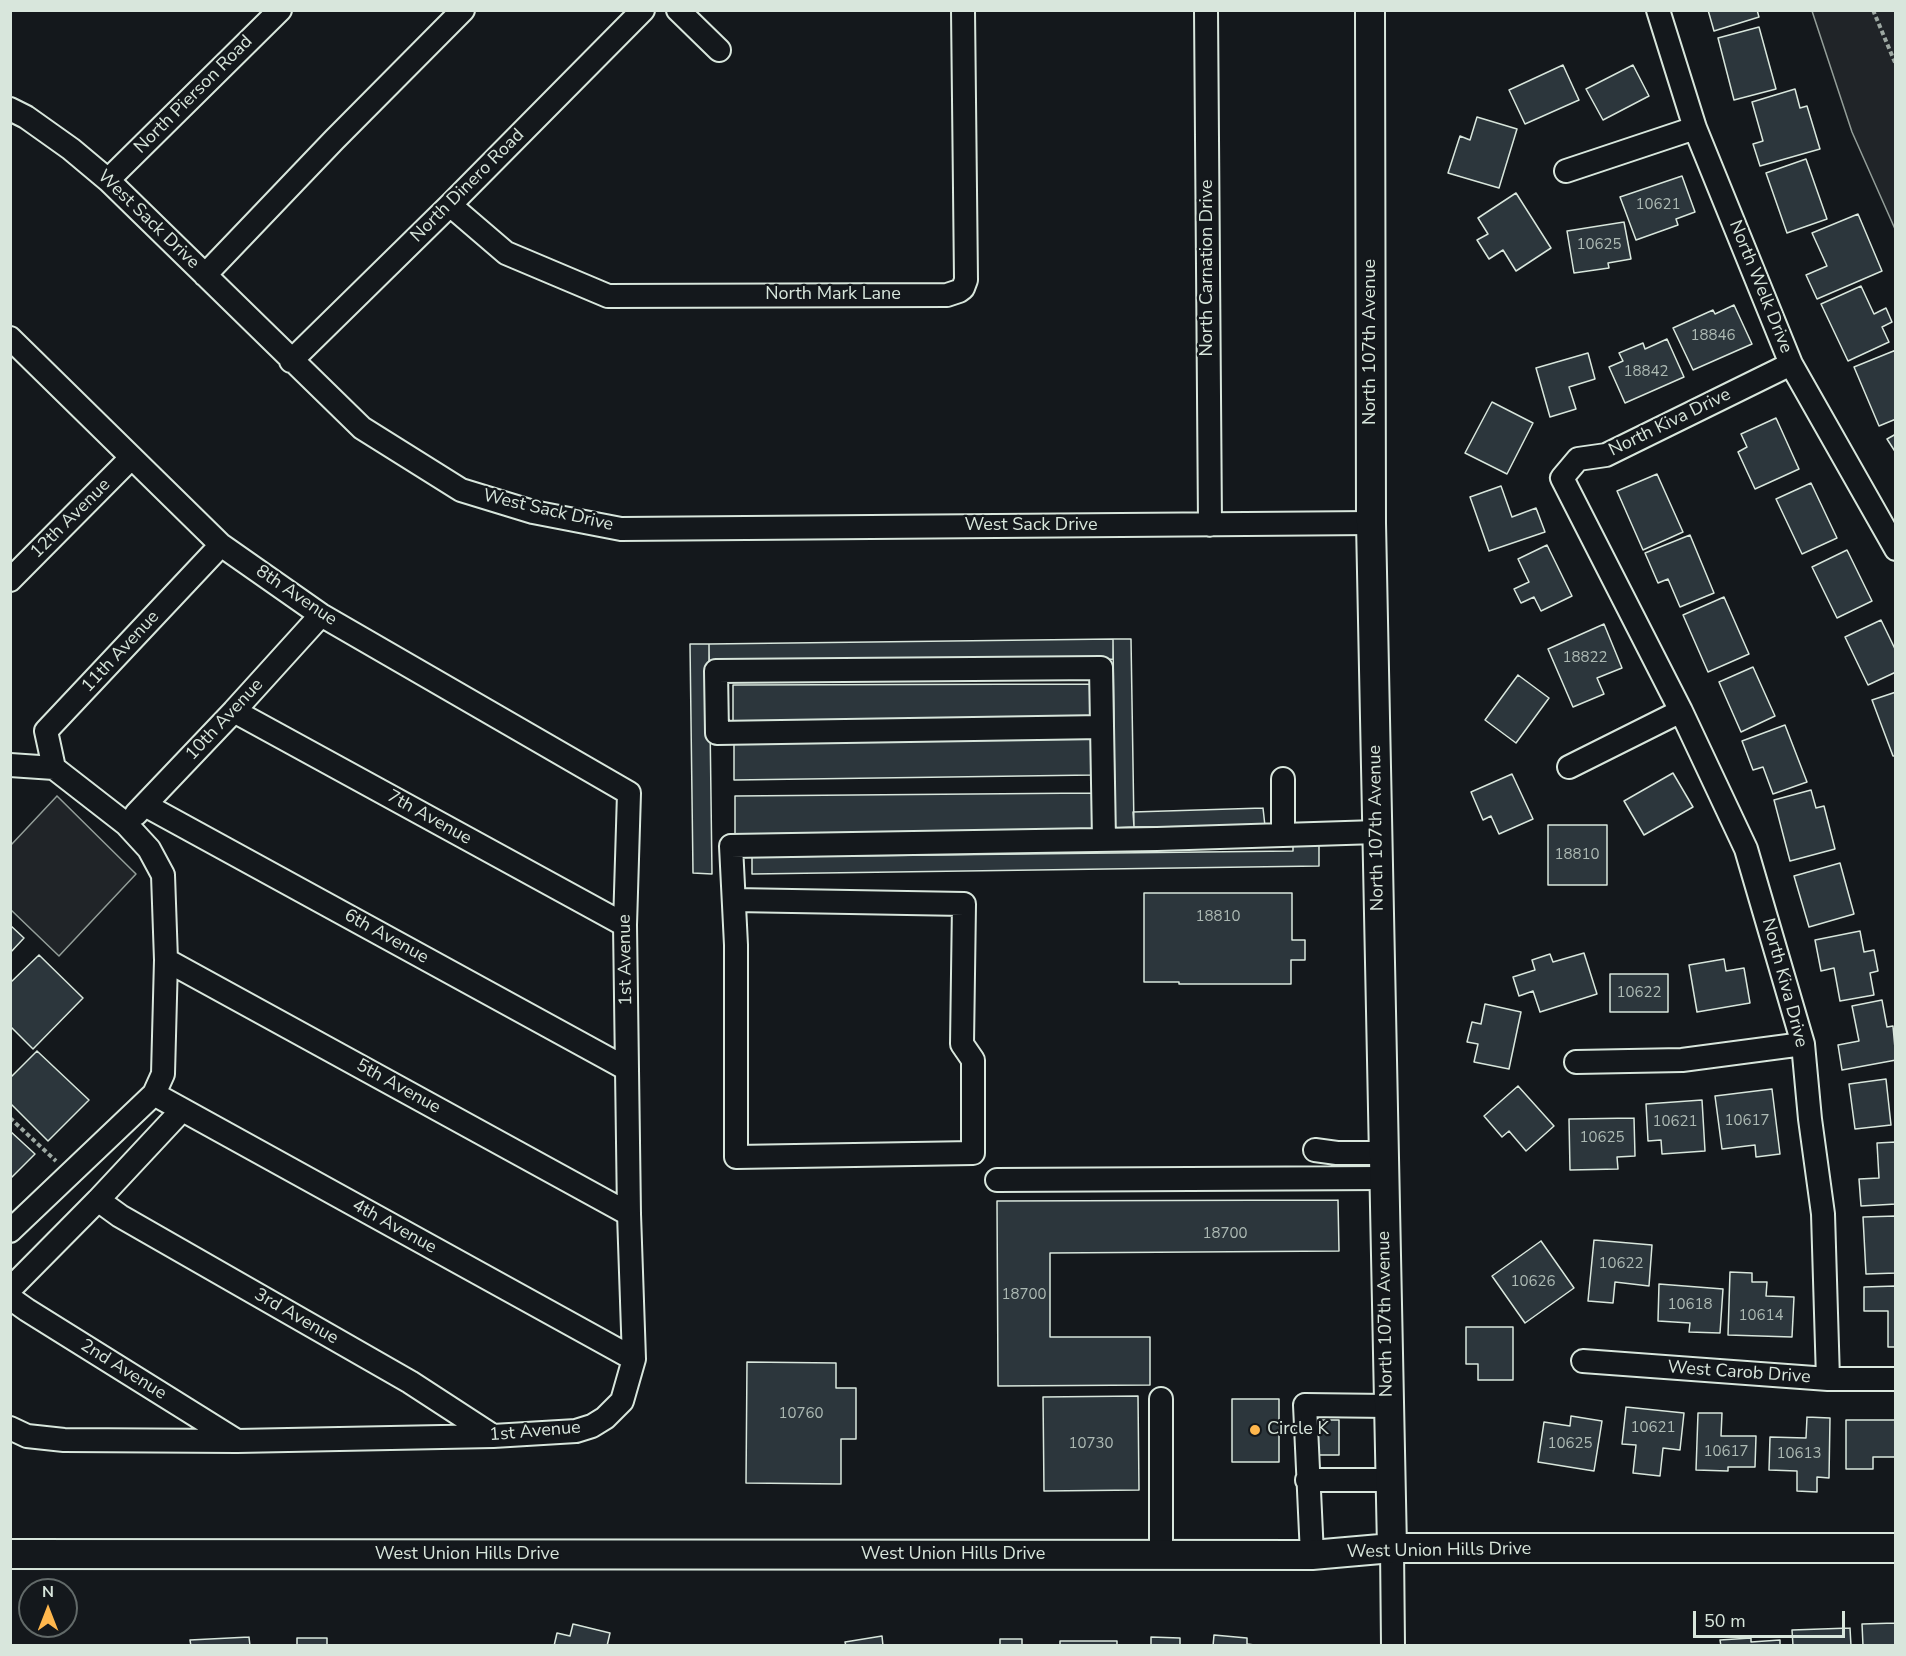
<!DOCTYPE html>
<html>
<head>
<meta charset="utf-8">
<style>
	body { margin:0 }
	#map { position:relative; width:1906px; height:1656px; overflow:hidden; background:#14181c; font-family:"Nunito Sans",sans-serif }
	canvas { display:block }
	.frame { position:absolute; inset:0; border:12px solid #d8e6dc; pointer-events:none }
	.north { position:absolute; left:18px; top:1578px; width:60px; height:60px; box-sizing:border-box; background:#14181c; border:2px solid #626a69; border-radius:50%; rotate:0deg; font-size:16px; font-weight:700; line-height:24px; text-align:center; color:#d8e6dc }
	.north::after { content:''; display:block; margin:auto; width:21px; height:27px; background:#ffb74d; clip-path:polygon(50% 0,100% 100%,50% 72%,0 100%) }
	.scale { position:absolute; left:1693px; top:1611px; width:152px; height:27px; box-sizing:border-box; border:3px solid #d8e6dc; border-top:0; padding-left:8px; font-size:18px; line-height:21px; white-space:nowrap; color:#d8e6dc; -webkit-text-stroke:4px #14181c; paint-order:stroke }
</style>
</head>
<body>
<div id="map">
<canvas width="1906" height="1656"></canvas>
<div class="frame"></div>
<div class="north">N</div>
<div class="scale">50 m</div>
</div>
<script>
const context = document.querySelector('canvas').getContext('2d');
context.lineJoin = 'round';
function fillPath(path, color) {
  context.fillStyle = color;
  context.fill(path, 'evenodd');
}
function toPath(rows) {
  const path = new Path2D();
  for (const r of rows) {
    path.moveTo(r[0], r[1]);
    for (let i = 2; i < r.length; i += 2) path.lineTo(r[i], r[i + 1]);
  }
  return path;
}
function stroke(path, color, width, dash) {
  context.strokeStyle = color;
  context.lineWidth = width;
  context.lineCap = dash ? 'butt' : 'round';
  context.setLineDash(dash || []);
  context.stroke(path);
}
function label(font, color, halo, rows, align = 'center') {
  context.font = font + ' "Nunito Sans",sans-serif';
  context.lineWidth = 4.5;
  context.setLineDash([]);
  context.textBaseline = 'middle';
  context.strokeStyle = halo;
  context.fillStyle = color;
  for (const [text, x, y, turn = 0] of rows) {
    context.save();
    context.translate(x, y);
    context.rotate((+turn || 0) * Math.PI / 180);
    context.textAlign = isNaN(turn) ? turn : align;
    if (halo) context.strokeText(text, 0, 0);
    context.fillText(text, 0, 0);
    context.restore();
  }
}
const green = toPath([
	[1812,11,1895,11,1895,229,1852,132,1812,11],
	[57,796,136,874,59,956,10,909,11,845,57,796]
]);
fillPath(green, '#202428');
stroke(green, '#939e99', 1.5);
const building = toPath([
	[1708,10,1757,10,1759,17,1714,31,1708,10],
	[1759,27,1776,89,1734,100,1718,38,1759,27],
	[1563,65,1579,100,1525,124,1509,90,1563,65],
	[1633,65,1649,96,1603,120,1586,89,1633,65],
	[1795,89,1800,108,1807,106,1820,149,1760,166,1753,144,1763,141,1752,102,1795,89],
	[1477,117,1517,129,1499,188,1448,173,1460,136,1470,140,1477,117],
	[1806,159,1827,219,1787,233,1766,173,1806,159],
	[1682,176,1695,212,1676,219,1678,225,1636,240,1620,197,1682,176],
	[1516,193,1551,248,1516,271,1503,250,1489,259,1477,240,1488,234,1478,218,1516,193],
	[1858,214,1882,271,1817,299,1806,275,1827,266,1812,233,1858,214],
	[1624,222,1631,259,1608,263,1609,268,1574,273,1567,231,1624,222],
	[1861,286,1874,314,1886,308,1892,322,1882,327,1889,342,1848,361,1821,304,1861,286],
	[1734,305,1752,344,1693,370,1673,328,1713,310,1715,314,1734,305],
	[1667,339,1684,377,1625,403,1609,367,1623,361,1619,353,1643,343,1645,349,1667,339],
	[1896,350,1896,419,1879,426,1854,367,1896,350],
	[1588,353,1595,379,1569,387,1576,409,1550,417,1536,368,1588,353],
	[1492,402,1533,423,1507,474,1465,453,1492,402],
	[1776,418,1799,469,1755,489,1738,452,1747,447,1741,434,1776,418],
	[1896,434,1896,453,1887,439,1896,434],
	[1657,474,1683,532,1643,550,1617,491,1657,474],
	[1811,483,1837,538,1802,554,1776,499,1811,483],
	[1501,486,1512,517,1536,508,1545,532,1489,551,1470,497,1501,486],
	[1690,535,1714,593,1680,607,1668,579,1658,583,1645,553,1690,535],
	[1547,545,1572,596,1541,611,1534,597,1521,603,1514,589,1529,582,1518,559,1547,545],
	[1847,550,1872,601,1837,618,1812,567,1847,550],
	[1724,597,1749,654,1708,672,1683,615,1724,597],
	[1881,620,1896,651,1896,672,1868,685,1845,637,1881,620],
	[1604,624,1622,668,1597,678,1604,694,1573,707,1548,649,1604,624],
	[1113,639,1113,659,709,663,709,644,1113,639],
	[1113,639,1131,639,1134,827,1115,828,1113,639],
	[690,644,709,644,712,874,693,873,690,644],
	[1753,667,1775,716,1741,732,1719,682,1753,667],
	[1518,675,1549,698,1516,743,1485,720,1518,675],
	[1091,684,1092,721,733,723,733,685,1091,684],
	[1896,692,1896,756,1893,756,1872,700,1896,692],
	[1785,725,1807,782,1773,794,1763,767,1753,770,1742,741,1785,725],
	[1092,737,1093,775,734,780,734,741,1092,737],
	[1673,773,1693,807,1644,835,1624,801,1673,773],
	[1512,774,1533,819,1499,834,1491,816,1483,820,1471,792,1512,774],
	[1811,790,1816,808,1824,806,1835,849,1790,861,1774,800,1811,790],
	[1092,793,1093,831,735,834,735,796,1092,793],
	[1263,808,1265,826,1134,827,1133,812,1263,808],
	[1548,825,1607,825,1607,885,1548,885,1548,825],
	[1293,841,1319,841,1319,866,752,874,752,857,1293,851,1293,841],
	[1840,863,1854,914,1809,927,1794,876,1840,863],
	[1144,893,1292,893,1292,940,1305,940,1305,960,1291,960,1291,984,1179,984,1179,982,1144,982,1144,893],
	[10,925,24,938,10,953,10,925],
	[1860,931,1864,952,1874,950,1878,971,1870,973,1874,995,1840,1001,1834,968,1821,971,1815,940,1860,931],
	[1584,953,1597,994,1540,1012,1533,991,1519,996,1513,977,1535,970,1532,960,1550,954,1553,962,1584,953],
	[39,955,83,998,33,1049,10,1026,10,983,39,955],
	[1724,959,1726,971,1744,968,1750,1003,1697,1012,1689,965,1724,959],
	[1610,974,1668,974,1668,1012,1610,1012,1610,974],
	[1882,1000,1887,1027,1893,1026,1896,1060,1842,1070,1838,1045,1859,1041,1852,1006,1882,1000],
	[1485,1004,1521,1012,1509,1069,1474,1062,1478,1044,1467,1042,1472,1022,1481,1024,1485,1004],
	[37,1051,89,1100,48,1141,10,1103,10,1078,37,1051],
	[1886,1079,1891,1125,1855,1129,1849,1084,1886,1079],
	[1518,1086,1554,1126,1526,1151,1509,1131,1502,1137,1484,1116,1518,1086],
	[1772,1089,1780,1154,1756,1157,1755,1145,1722,1149,1715,1096,1772,1089],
	[1702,1100,1705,1151,1662,1154,1661,1140,1648,1141,1646,1104,1702,1100],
	[1634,1118,1635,1156,1617,1157,1618,1169,1570,1170,1569,1119,1634,1118],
	[10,1131,35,1154,10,1179,10,1131],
	[1896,1142,1896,1204,1861,1206,1859,1179,1879,1178,1877,1143,1896,1142],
	[1338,1200,1339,1251,1050,1253,1050,1337,1150,1337,1150,1385,998,1386,997,1201,1338,1200],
	[1896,1216,1896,1273,1866,1274,1863,1217,1896,1216],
	[1594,1240,1652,1245,1649,1286,1615,1282,1613,1303,1588,1301,1594,1240],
	[1541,1241,1574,1288,1525,1323,1492,1276,1541,1241],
	[1730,1272,1752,1273,1752,1282,1767,1282,1766,1296,1794,1297,1792,1337,1728,1335,1730,1272],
	[1659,1284,1723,1289,1720,1333,1689,1332,1690,1323,1658,1321,1659,1284],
	[1896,1286,1896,1347,1888,1347,1888,1311,1864,1311,1864,1287,1896,1286],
	[1466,1327,1513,1327,1513,1380,1478,1380,1478,1364,1466,1364,1466,1327],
	[747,1362,836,1363,836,1388,856,1388,856,1439,841,1439,841,1484,746,1483,747,1362],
	[1138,1396,1139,1490,1044,1491,1043,1397,1138,1396],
	[1232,1399,1279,1399,1279,1462,1232,1462,1232,1399],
	[1626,1407,1684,1413,1680,1450,1663,1448,1660,1476,1633,1473,1636,1445,1622,1444,1626,1407],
	[1698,1413,1722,1413,1721,1436,1756,1436,1755,1467,1728,1467,1728,1471,1696,1470,1698,1413],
	[1571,1416,1602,1421,1594,1471,1538,1462,1544,1422,1570,1426,1571,1416],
	[1807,1417,1830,1418,1829,1478,1817,1477,1817,1492,1797,1491,1797,1471,1769,1470,1770,1437,1806,1438,1807,1417],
	[1316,1420,1339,1420,1339,1455,1316,1455,1316,1420],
	[1846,1420,1896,1420,1896,1457,1873,1457,1873,1469,1846,1469,1846,1420],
	[1895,1623,1896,1646,1863,1646,1862,1624,1895,1623],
	[573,1624,610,1633,607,1646,554,1646,557,1633,570,1636,573,1624],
	[1850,1628,1851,1646,1793,1646,1792,1630,1850,1628],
	[1214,1635,1247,1638,1247,1644,1262,1646,1213,1646,1214,1635],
	[882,1636,883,1646,846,1646,845,1642,882,1636],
	[249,1637,250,1646,191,1646,190,1640,249,1637],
	[1151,1637,1180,1638,1180,1646,1151,1646,1151,1637],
	[297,1638,327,1638,327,1646,297,1646,297,1638],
	[1751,1638,1751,1642,1780,1640,1780,1646,1721,1646,1720,1640,1751,1638],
	[1000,1639,1022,1639,1022,1646,1000,1646,1000,1639],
	[1060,1641,1117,1641,1117,1646,1060,1646,1060,1641]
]);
fillPath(building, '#2c363c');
stroke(building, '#d8e6dc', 1.5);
const minor = toPath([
	[678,10,719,50],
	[1206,10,1210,525],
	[1658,10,1695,128,1791,364,1896,549],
	[10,109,26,117,71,149,108,180,362,428,461,490,533,512,621,529,1371,523],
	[1566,171,1695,128],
	[108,180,280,10],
	[450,205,506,253,608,296,947,295,959,291,963,288,966,280,963,10],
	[205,275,334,140,463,10],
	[10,338,221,545,321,615,629,793,625,925,629,1214,634,1359,622,1401,605,1418,592,1426,576,1431,493,1436,237,1441,64,1440,27,1436,10,1428],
	[291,361,450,205,643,10],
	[1791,364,1606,455,1578,459,1562,478,1681,711,1746,849,1803,1044,1810,1119,1823,1214,1828,1379],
	[10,580,131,458],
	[234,711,625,925],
	[1102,727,717,733,716,671,1101,668,1104,840],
	[10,765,54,768,126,824,149,849,163,875,166,960,163,1074,154,1094,10,1231],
	[1569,767,1681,711],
	[54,768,46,731,221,545],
	[1283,779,1283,835],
	[145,805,627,1069],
	[136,814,234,711,321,615],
	[735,900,964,904,962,1044,973,1060,973,1153,736,1157,736,945,731,846,1157,839,1377,832],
	[166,960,629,1214],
	[1576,1062,1682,1060,1803,1044],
	[154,1094,634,1359],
	[1315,1150,1337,1153,1383,1153],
	[997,1180,1383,1178],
	[98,1200,120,1216,410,1382,493,1436],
	[10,1289,98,1200,182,1110],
	[10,1298,27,1310,237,1441],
	[1583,1361,1828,1379,1896,1379],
	[1307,1480,1390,1480],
	[1392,1548,1393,1646],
	[1161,1555,1161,1399],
	[1312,1555,1305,1405,1388,1406]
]);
const major = toPath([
	[1370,10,1371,523,1392,1548],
	[10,1554,1312,1555,1392,1548,1896,1548]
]);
stroke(minor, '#d8e6dc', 26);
stroke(major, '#d8e6dc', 32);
stroke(toPath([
	[1873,10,1896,65],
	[10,1118,56,1161]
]), '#9da8a2', 4, [4.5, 3]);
stroke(minor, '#14181c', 22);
stroke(major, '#14181c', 28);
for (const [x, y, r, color] of [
	[1255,1430,6,"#ffb74d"]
]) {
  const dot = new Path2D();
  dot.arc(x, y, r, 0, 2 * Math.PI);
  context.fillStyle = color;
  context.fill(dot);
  stroke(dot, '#14181c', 2);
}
label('15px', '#adbab4', null, [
	["10621",1658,205],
	["10625",1599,245],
	["18846",1713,336],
	["18842",1646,372],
	["18822",1585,658],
	["18810",1577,855],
	["18810",1218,917],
	["10622",1639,993],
	["10617",1747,1121],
	["10621",1675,1122],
	["10625",1602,1138],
	["18700",1225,1234],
	["10622",1621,1264],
	["10626",1533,1282],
	["18700",1024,1295],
	["10618",1690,1305],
	["10614",1761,1316],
	["10760",801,1414],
	["10621",1653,1428],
	["10730",1091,1444],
	["10625",1570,1444],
	["10617",1726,1452],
	["10613",1799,1454]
]);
label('18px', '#d8e6dc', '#14181c', [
	["North Pierson Road",194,95,-45],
	["North Dinero Road",468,186,-45],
	["West Sack Drive",148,220,44],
	["North Carnation Drive",1208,268,-90],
	["North Welk Drive",1760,287,68],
	["North Mark Lane",833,295],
	["North 107th Avenue",1371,342,-90],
	["North Kiva Drive",1670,423,-26],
	["West Sack Drive",548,511,13],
	["12th Avenue",71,519,-45],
	["West Sack Drive",1031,526],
	["8th Avenue",296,596,34],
	["11th Avenue",121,652,-47],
	["10th Avenue",225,720,-47],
	["7th Avenue",429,818,29],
	["North 107th Avenue",1377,828,-91],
	["6th Avenue",386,937,29],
	["1st Avenue",626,960,-91],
	["North Kiva Drive",1784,983,75],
	["5th Avenue",398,1087,29],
	["4th Avenue",394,1227,29],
	["North 107th Avenue",1386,1314,-91],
	["3rd Avenue",296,1317,30],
	["2nd Avenue",123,1370,32],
	["West Carob Drive",1739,1373,4],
	["1st Avenue",535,1432,-5],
	["West Union Hills Drive",1439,1551,-1],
	["West Union Hills Drive",467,1555],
	["West Union Hills Drive",953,1555]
]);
label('18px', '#d8e6dc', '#14181c', [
	["Circle K",1267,1430]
], 'left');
</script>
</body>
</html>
